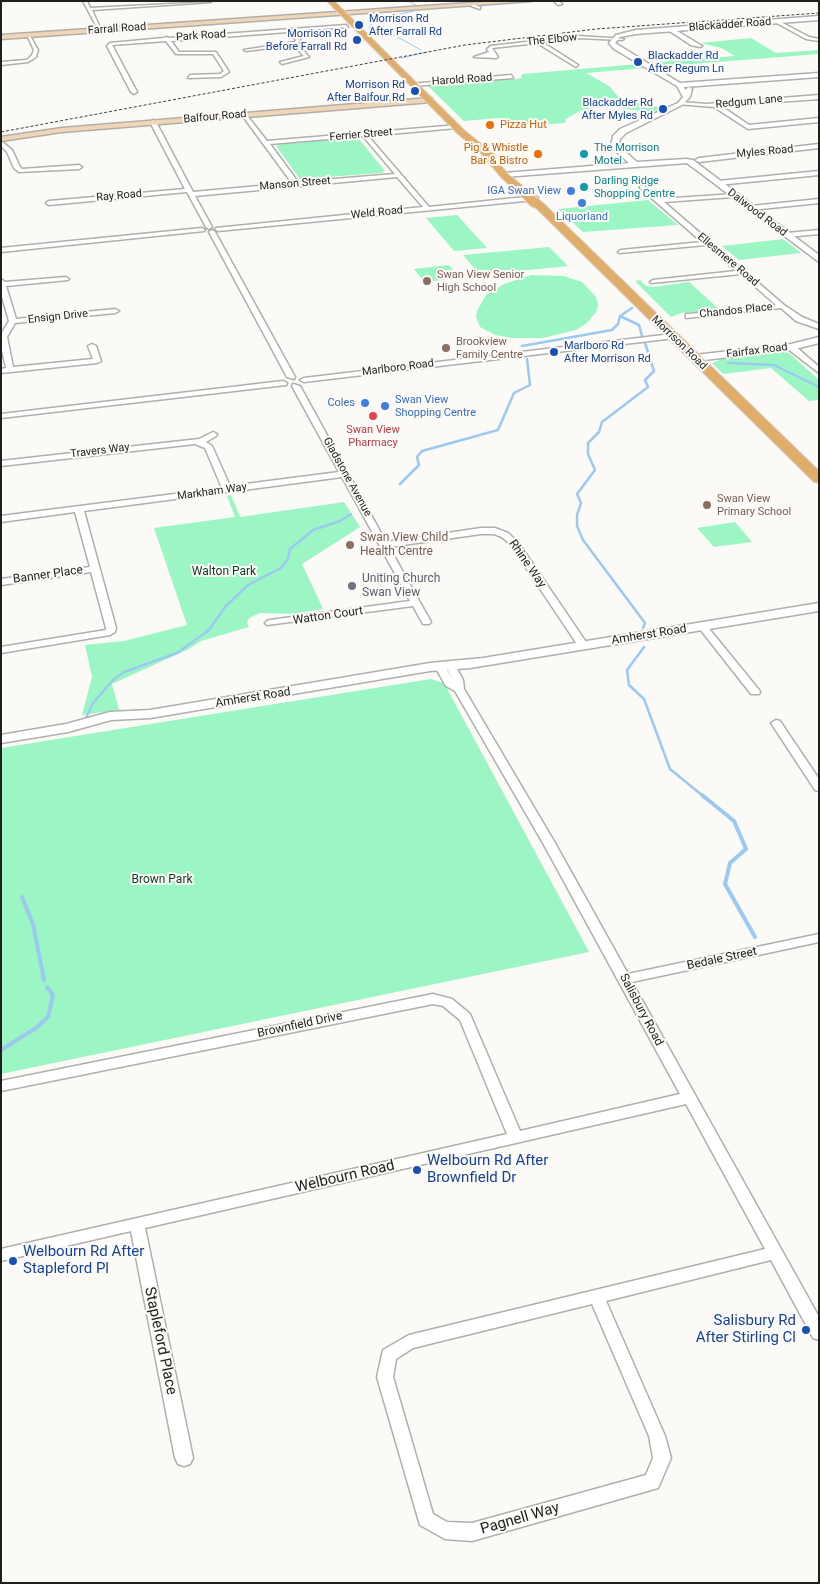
<!DOCTYPE html>
<html>
<head>
<meta charset="utf-8">
<style>
	body { margin:0 }
	#map { position:relative; width:820px; height:1584px; overflow:hidden; background:#fbfaf7; font-family:Roboto,sans-serif }
	canvas { display:block }
	.frame { position:absolute; inset:0; border:2px solid #1f1f1d; pointer-events:none }
</style>
</head>
<body>
<div id="map">
<canvas width="820" height="1584"></canvas>
<div class="frame"></div>
</div>
<script>
const context = document.querySelector('canvas').getContext('2d');
context.lineJoin = 'round';
function fillPath(path, color) {
  context.fillStyle = color;
  context.fill(path, 'evenodd');
}
function toPath(rows) {
  const path = new Path2D();
  for (const r of rows) {
    path.moveTo(r[0], r[1]);
    for (let i = 2; i < r.length; i += 2) path.lineTo(r[i], r[i + 1]);
  }
  return path;
}
function stroke(path, color, width, dash) {
  context.strokeStyle = color;
  context.lineWidth = width;
  context.lineCap = dash ? 'butt' : 'round';
  context.setLineDash(dash || []);
  context.stroke(path);
}
function label(font, color, halo, rows, align = 'center') {
  context.font = font + ' Roboto,sans-serif';
  context.lineWidth = 4;
  context.setLineDash([]);
  context.textBaseline = 'middle';
  context.strokeStyle = halo;
  context.fillStyle = color;
  for (const [text, x, y, turn = 0] of rows) {
    context.save();
    context.translate(x, y);
    context.rotate((+turn || 0) * Math.PI / 180);
    context.textAlign = isNaN(turn) ? turn : align;
    if (halo) context.strokeText(text, 0, 0);
    context.fillText(text, 0, 0);
    context.restore();
  }
}
fillPath(toPath([
	[751,38,776,53,819,50,819,54,666,66,659,62,735,56,721,48,700,43],
	[638,64,645,68,586,73,609,86,620,99,662,108,652,113,603,105,578,112,566,119,565,123,509,127,498,118,464,121,427,85,516,79,522,78,521,76,523,74],
	[353,138,359,139,385,171,381,173,300,179,276,146,283,144],
	[648,200,678,225,583,232,558,209],
	[457,215,487,248,454,251,426,218],
	[783,239,801,253,739,260,722,246],
	[549,247,568,266,480,275,463,255],
	[449,265,459,278,424,282,414,269],
	[531,275,564,276,582,282,596,297,598,305,596,312,587,323,576,330,543,338,512,338,495,335,480,327,476,317,477,311,486,295,504,284],
	[640,280,646,286,653,287,689,282,720,310,681,313,671,317,635,281],
	[781,351,789,353,819,380,819,400,809,401,771,368,723,374,712,363,727,357],
	[231,495,240,517,344,502,360,527,302,564,323,609,293,614,260,613,249,618,247,623,249,627,201,641,189,649,112,684,119,710,82,715,92,677,85,645,124,641,187,625,154,528,235,517,227,496],
	[735,522,752,542,714,547,697,528],
	[431,679,444,683,589,952,1,1074,1,748]
]), '#9bf6c3');
stroke(toPath([
	[409,1,417,6],
	[414,11,374,20,369,28,372,34,394,35,421,50],
	[402,58,427,52]
]), '#9bc9f2', 1);
stroke(toPath([
	[632,308,620,316,639,325,642,336],
	[522,346,612,330,618,324,620,316],
	[728,363,774,365,819,387],
	[400,484,419,465,417,457,422,451,498,430,514,393,530,385,527,359],
	[643,628,645,623,583,540,577,526,577,515,581,503,577,494,595,470,588,454,588,443,599,432,602,422,648,387,645,380,654,371,645,343],
	[644,647,627,670,629,685,644,699,670,769,703,796],
	[85,720,93,703,113,680,124,672,177,653,209,630,225,607,248,585,281,568,288,559,290,549,313,530,340,521,351,514]
]), '#9bc9f2', 2.5);
stroke(toPath([
	[702,795,734,821,746,849,730,863,725,884,755,937],
	[22,897,33,924,44,980],
	[1,1050,36,1028,48,1017,53,995,47,987]
]), '#9bc9f2', 4);
const minor = toPath([
	[83,1,87,1,90,8,211,2,92,10,101,30,99,31,83,1],
	[554,1,559,1,562,4,558,5,554,1],
	[473,4,480,7,480,9,471,6,473,4],
	[777,20,809,37,819,39,819,41,806,39,775,22,777,20],
	[346,25,348,27,292,31,300,40,298,44,309,57,282,64,280,62,304,56,293,45,246,51,244,50,295,42,296,40,287,32,171,41,179,52,216,52,229,72,221,77,188,78,190,75,220,74,224,71,213,54,176,54,166,41,112,45,137,92,134,94,131,92,107,46,110,43,164,38,166,37,169,38,346,25],
	[668,28,672,28,702,46,700,47,691,45,668,30,668,28],
	[29,34,38,50,36,57,28,62,1,65,1,62,27,60,32,55,34,50,27,35,29,34],
	[578,36,624,39,622,40,578,38,542,42,578,65,576,67,537,43,492,48,498,57,496,58,474,57,489,52,487,49,491,46,578,36],
	[511,75,513,78,413,86,410,84,511,75],
	[819,95,819,99,721,106,749,125,819,118,819,122,748,129,714,107,677,104,680,102,707,104,819,95],
	[245,113,267,141,458,125,456,128,368,136,429,207,535,196,538,198,535,200,218,231,215,229,216,228,423,207,397,177,195,196,212,227,209,229,206,227,187,192,49,205,46,203,49,201,185,189,150,122,153,120,156,122,193,192,292,183,242,115,245,113],
	[363,136,395,174,298,182,270,144,363,136],
	[1,141,12,150,20,167,22,169,79,165,82,167,79,169,19,172,14,168,7,152,1,146,1,141],
	[819,171,819,175,718,185,715,183,718,181,819,171],
	[640,186,644,186,660,199,735,194,736,195,733,197,664,202,784,305,802,317,819,324,819,329,796,321,781,308,686,318,686,314,689,314,776,305,741,274,651,283,650,282,653,280,736,271,706,245,619,253,618,252,621,250,702,242,640,188,640,186],
	[819,199,819,203,751,210,748,208,751,206,819,199],
	[202,228,205,230,204,231,1,252,1,248,202,228],
	[212,230,215,232,295,377,294,379,287,377,209,232,212,230],
	[819,230,819,234,787,237,784,235,787,233,819,230],
	[66,277,69,279,68,280,6,286,16,319,115,309,119,311,115,313,15,323,7,337,13,367,93,359,88,346,92,344,96,346,101,361,97,363,1,373,1,369,6,368,1,346,1,334,9,321,1,293,1,279,5,282,66,277],
	[672,334,676,336,675,338,304,382,300,380,304,378,672,334],
	[788,345,794,345,819,367,819,373,788,349,788,345],
	[283,381,287,383,286,385,1,418,1,414,283,381],
	[293,384,300,386,386,542,481,528,495,528,508,533,518,542,588,645,587,647,579,647,510,544,502,537,494,534,481,534,389,547,431,622,429,624,423,624,413,606,267,625,265,623,267,621,270,620,410,601,342,477,84,511,116,628,115,632,110,635,1,653,1,647,106,630,106,628,91,572,1,585,1,579,90,567,75,512,1,522,1,516,222,488,205,448,195,444,1,466,1,461,199,439,213,432,217,434,216,436,206,442,212,446,230,486,339,472,292,386,293,384],
	[703,624,706,625,759,690,760,692,759,694,751,694,700,629,698,627,700,625,703,624],
	[450,662,455,665,463,680,464,689,555,843,628,974,819,934,819,942,632,982,819,1317,819,1340,813,1338,771,1260,606,1301,665,1436,671,1458,658,1488,472,1541,445,1539,420,1525,377,1377,383,1350,409,1335,765,1249,686,1104,145,1228,193,1458,190,1464,184,1466,178,1464,175,1458,131,1231,1,1261,1,1249,507,1134,460,1020,443,1006,433,1004,1,1091,1,1081,433,994,452,999,470,1014,520,1131,680,1094,543,843,455,691,446,686,435,667,440,664,444,665,453,680,445,665,450,662],
	[592,1304,649,1436,653,1458,646,1475,472,1523,447,1522,433,1514,393,1377,396,1359,413,1348,592,1304],
	[776,720,780,721,819,779,819,791,815,790,771,723,776,720]
]);
const tertiary = toPath([
	[819,16,819,20,636,34,620,37,615,43,680,83,819,73,819,77,684,87,685,90,689,87,692,89,690,97,682,105,626,133,620,139,619,146,637,162,686,159,693,160,819,255,819,262,687,163,504,177,500,175,504,173,629,163,611,147,613,136,620,129,678,103,683,97,677,86,614,49,609,43,616,35,636,30,819,16],
	[819,144,819,148,699,162,695,160,699,158,819,144],
	[819,337,819,343,791,350,695,361,690,358,695,355,791,344,819,337],
	[819,603,819,611,470,668,430,671,150,718,111,720,68,732,1,743,1,735,66,724,110,712,150,710,430,663,483,658,819,603]
]);
const secondary = toPath([
	[498,1,532,1,1,39,1,35,498,1],
	[429,98,432,98,432,102,62,132,1,141,1,137,62,128,429,98]
]);
const primary = toPath([
	[327,1,334,1,464,130,496,156,496,160,507,173,544,204,819,471,819,483,814,482,536,208,531,206,501,177,479,151,458,134,327,1]
]);
stroke(minor, '#b0afac', 3);
stroke(tertiary, '#b0afac', 3);
stroke(secondary, '#b0afac', 3);
stroke(primary, '#d7d7d6', 2);
fillPath(minor, '#fff');
fillPath(tertiary, '#fff');
fillPath(secondary, '#f0d6b5');
fillPath(primary, '#e1ad6a');
stroke(toPath([
	[1,132,465,45,596,29,819,13]
]), '#40403d', 1, [3, 2]);
for (const [x, y, r, color] of [
	[359,25,5,"#1a4fb4"],
	[357,40,5,"#1a4fb4"],
	[638,62,5,"#1a4fb4"],
	[415,91,5,"#1a4fb4"],
	[663,109,5,"#1a4fb4"],
	[490,125,5,"#e8710a"],
	[538,154,5,"#e8710a"],
	[584,154,5,"#0f9aa8"],
	[584,187,5,"#0f9aa8"],
	[571,191,5,"#3f7fe0"],
	[582,203,5,"#3f7fe0"],
	[427,281,5,"#8d6e63"],
	[446,348,5,"#8d6e63"],
	[554,352,5,"#1a4fb4"],
	[365,403,5,"#3f7fe0"],
	[385,406,5,"#3f7fe0"],
	[373,416,5,"#e0444e"],
	[707,505,5,"#8d6e63"],
	[350,545,5,"#8d6e63"],
	[352,586,5,"#6b7280"],
	[417,1170,5,"#1a4fb4"],
	[13,1261,5,"#1a4fb4"],
	[806,1330,5,"#1a4fb4"]
]) {
  const dot = new Path2D();
  dot.arc(x, y, r, 0, 2 * Math.PI);
  context.fillStyle = color;
  context.fill(dot);
  stroke(dot, '#fbfaf7', 2);
}
label('11px', '#164399', '#fbfaf7', [
	["Morrison Rd",369,19],
	["After Farrall Rd",369,32],
	["Morrison Rd",347,34,"right"],
	["Before Farrall Rd",347,47,"right"],
	["Blackadder Rd",648,56],
	["After Regum Ln",648,69],
	["Morrison Rd",405,85,"right"],
	["After Balfour Rd",405,98,"right"],
	["Blackadder Rd",653,103,"right"],
	["After Myles Rd",653,116,"right"],
	["Marlboro Rd",564,346],
	["After Morrison Rd",564,359]
], 'left');
label('11px', '#1f1f1d', '#fbfaf7', [
	["Blackadder Road",730,25,-4],
	["Farrall Road",117,29,-4],
	["Park Road",201,36,-4],
	["The Elbow",552,40,-6],
	["Harold Road",462,80,-4],
	["Redgum Lane",749,102,-5],
	["Balfour Road",215,117,-5],
	["Ferrier Street",361,135,-5],
	["Myles Road",765,152,-5],
	["Manson Street",295,184,-5],
	["Ray Road",119,196,-5],
	["Weld Road",377,213,-6],
	["Dalwood Road",757,213,37],
	["Ellesmere Road",728,260,40],
	["Chandos Place",736,311,-6],
	["Ensign Drive",58,317,-6],
	["Morrison Road",679,343,44],
	["Fairfax Road",757,351,-7],
	["Marlboro Road",398,368,-7],
	["Travers Way",100,451,-7],
	["Gladstone Avenue",347,477,61],
	["Markham Way",212,492,-8]
]);
label('11px', '#c56008', '#fbfaf7', [
	["Pizza Hut",500,125],
	["Pig & Whistle",528,148,"right"],
	["Bar & Bistro",528,161,"right"]
], 'left');
label('11px', '#0d838f', '#fbfaf7', [
	["The Morrison",594,148],
	["Motel",594,161],
	["Darling Ridge",594,181],
	["Shopping Centre",594,194]
], 'left');
label('11px', '#366cbe', '#fbfaf7', [
	["IGA Swan View",561,191],
	["Liquorland",582,217,"center"],
	["Swan View",395,400,"left"],
	["Shopping Centre",395,413,"left"],
	["Coles",355,403]
], 'right');
label('11px', '#785e54', '#fbfaf7', [
	["Swan View Senior",437,275],
	["High School",437,288],
	["Brookview",456,342],
	["Family Centre",456,355],
	["Swan View",717,499],
	["Primary School",717,512]
], 'left');
label('11px', '#be3a42', '#fbfaf7', [
	["Swan View",373,430],
	["Pharmacy",373,443]
]);
label('12px', '#785e54', '#fbfaf7', [
	["Swan View Child",360,538],
	["Health Centre",360,552]
], 'left');
label('12px', '#1f1f1d', '#fbfaf7', [
	["Rhine Way",527,564,55],
	["Banner Place",48,575,-8],
	["Watton Court",328,616,-8],
	["Amherst Road",649,635,-9],
	["Amherst Road",253,698,-9],
	["Bedale Street",722,959,-12],
	["Salisbury Road",641,1010,62],
	["Brownfield Drive",300,1025,-12]
]);
label('12px', '#0d3a24', '#fbfaf7', [
	["Walton Park",224,572],
	["Brown Park",162,880]
]);
label('12px', '#5b616d', '#fbfaf7', [
	["Uniting Church",362,579],
	["Swan View",362,593]
], 'left');
label('15px', '#164399', '#fbfaf7', [
	["Welbourn Rd After",427,1161],
	["Brownfield Dr",427,1178],
	["Welbourn Rd After",23,1252],
	["Stapleford Pl",23,1269],
	["Salisbury Rd",796,1321,"right"],
	["After Stirling Cl",796,1338,"right"]
], 'left');
label('15px', '#1f1f1d', '#fbfaf7', [
	["Welbourn Road",345,1177,-13],
	["Stapleford Place",160,1341,78],
	["Pagnell Way",520,1519,-16]
]);
</script>
</body>
</html>
